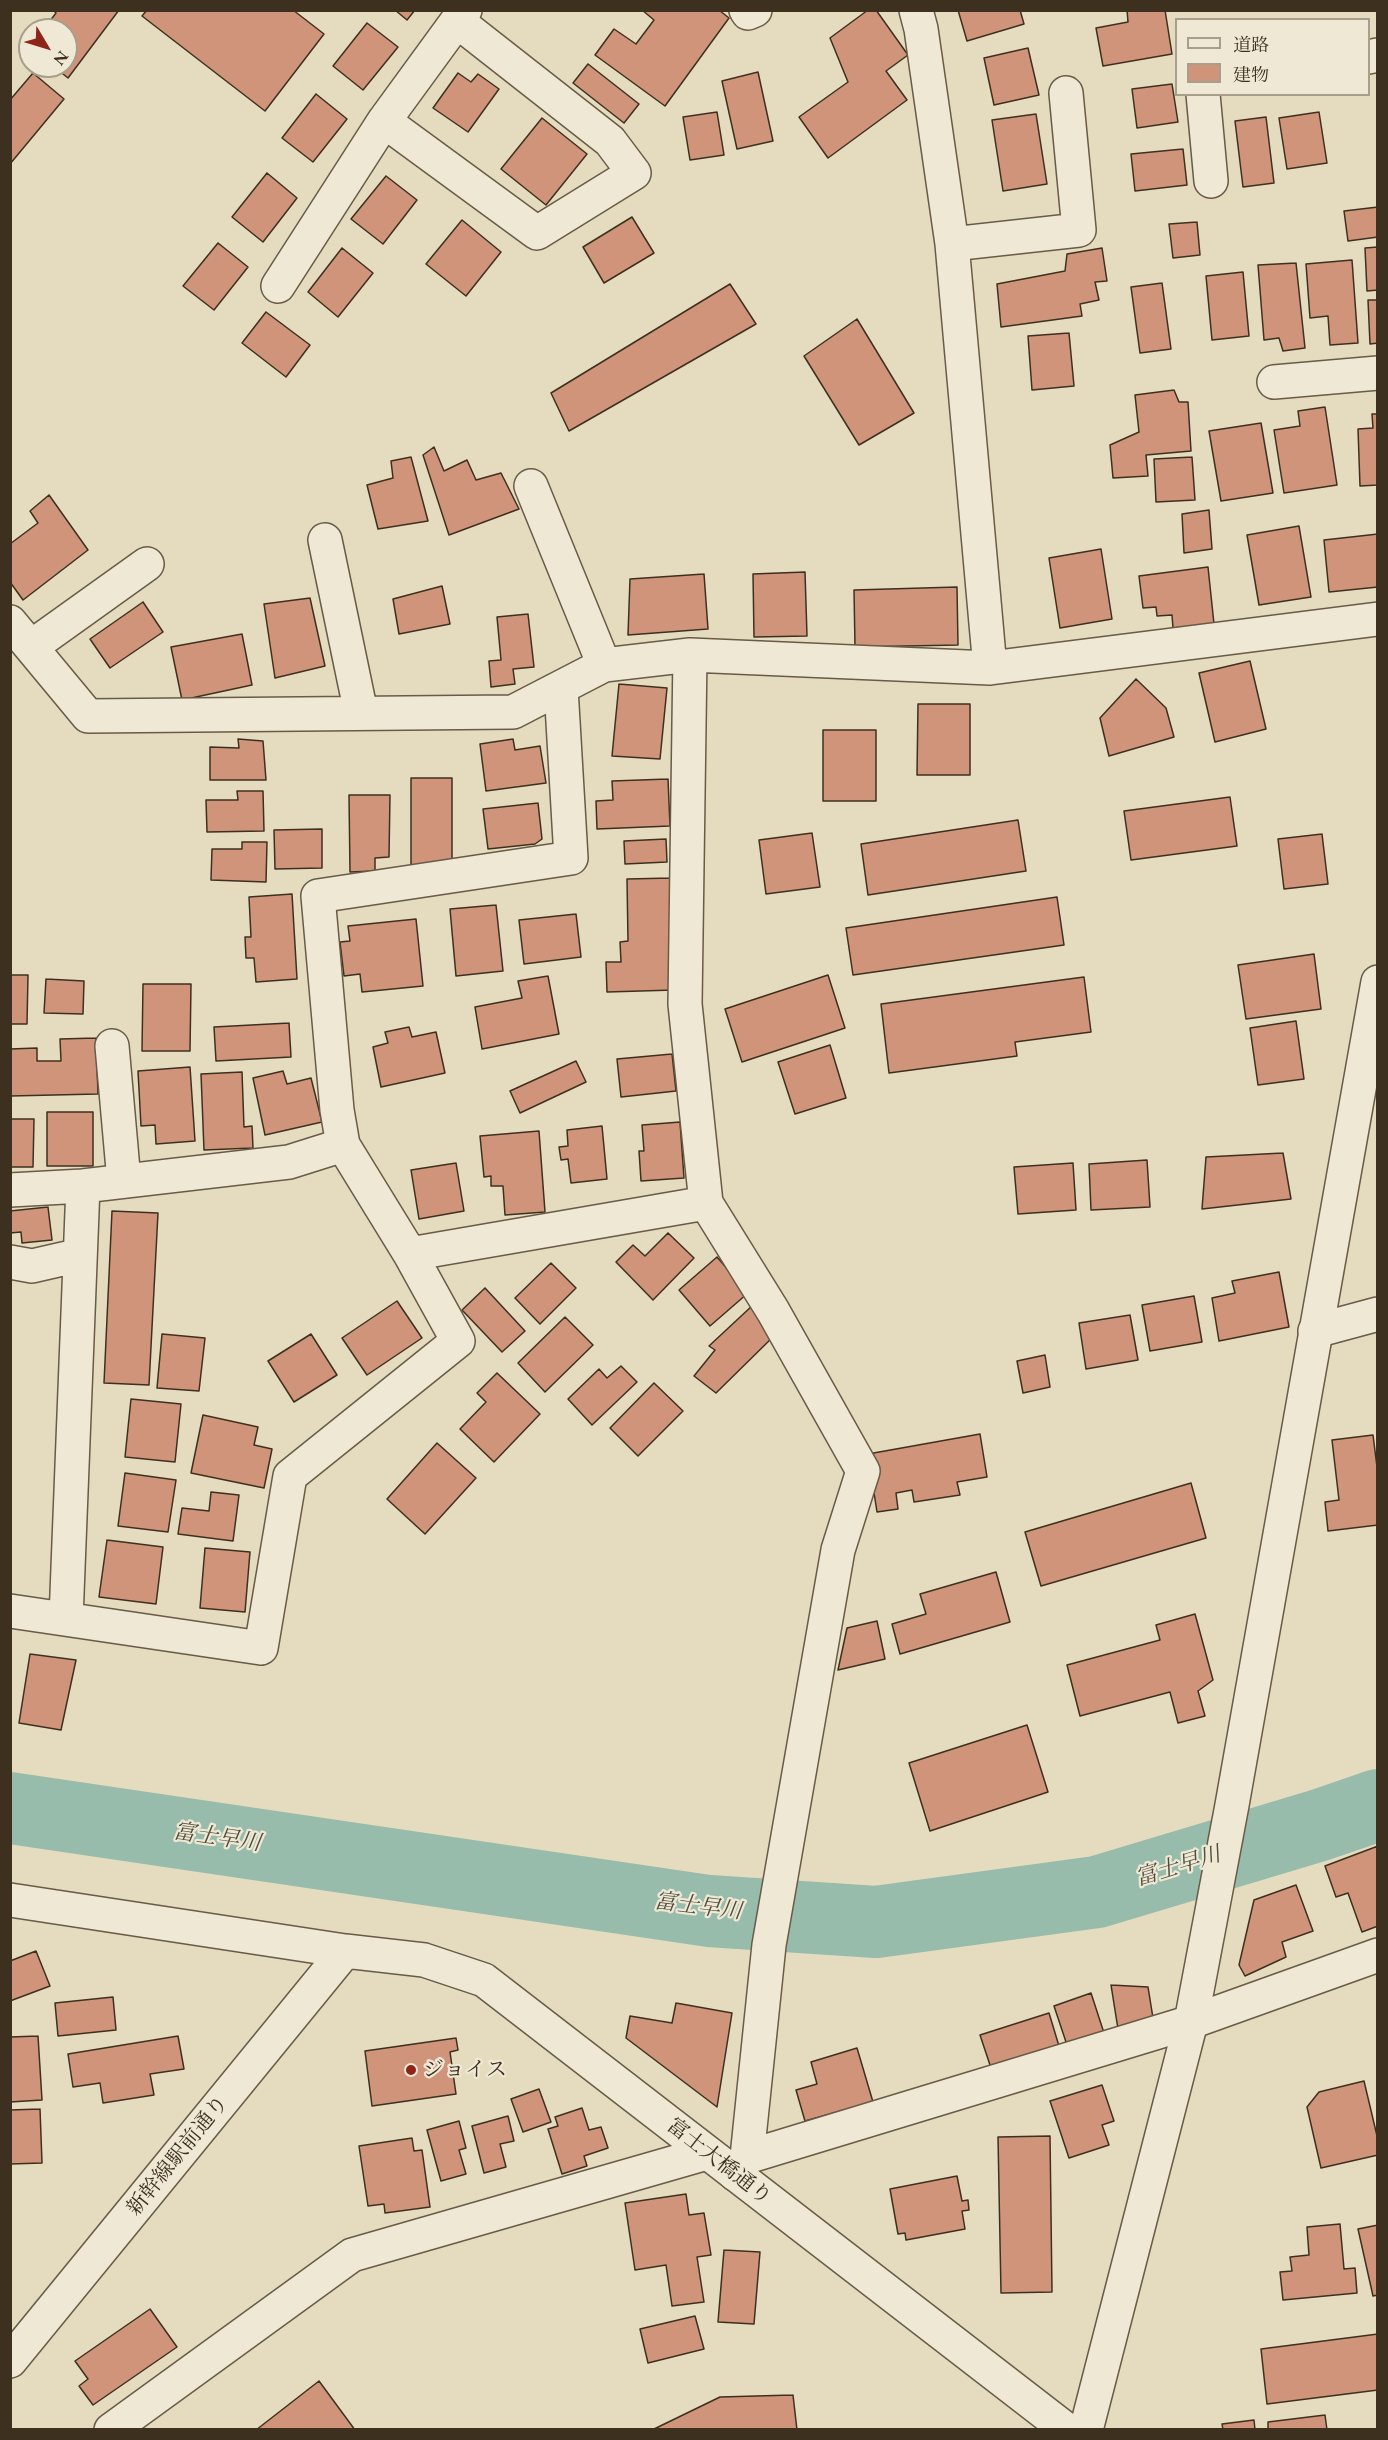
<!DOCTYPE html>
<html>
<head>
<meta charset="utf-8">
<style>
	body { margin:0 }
	#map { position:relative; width:1388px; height:2440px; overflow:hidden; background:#e5dbbe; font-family:"EB Garamond","Noto Serif JP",serif }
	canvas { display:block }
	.frame { position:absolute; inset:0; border:12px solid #3e301f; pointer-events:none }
	.legend { position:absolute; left:1175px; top:18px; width:195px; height:78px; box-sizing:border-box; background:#eee8d5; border:2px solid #a89e8c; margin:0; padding:8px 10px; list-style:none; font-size:18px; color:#3e301f }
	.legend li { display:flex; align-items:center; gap:12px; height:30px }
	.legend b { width:30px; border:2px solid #a89e8c }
	.north { position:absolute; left:18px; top:18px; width:60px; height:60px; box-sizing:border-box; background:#eee8d5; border:2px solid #a89e8c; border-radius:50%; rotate:128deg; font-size:16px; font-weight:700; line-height:24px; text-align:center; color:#3e301f }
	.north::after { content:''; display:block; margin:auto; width:21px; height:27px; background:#8f2418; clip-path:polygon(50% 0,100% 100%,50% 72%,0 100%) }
</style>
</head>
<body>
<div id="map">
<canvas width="1388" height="2440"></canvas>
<div class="frame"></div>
<ul class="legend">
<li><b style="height:8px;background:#eee8d5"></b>道路</li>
<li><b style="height:16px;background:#d0947a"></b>建物</li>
</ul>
<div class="north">N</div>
</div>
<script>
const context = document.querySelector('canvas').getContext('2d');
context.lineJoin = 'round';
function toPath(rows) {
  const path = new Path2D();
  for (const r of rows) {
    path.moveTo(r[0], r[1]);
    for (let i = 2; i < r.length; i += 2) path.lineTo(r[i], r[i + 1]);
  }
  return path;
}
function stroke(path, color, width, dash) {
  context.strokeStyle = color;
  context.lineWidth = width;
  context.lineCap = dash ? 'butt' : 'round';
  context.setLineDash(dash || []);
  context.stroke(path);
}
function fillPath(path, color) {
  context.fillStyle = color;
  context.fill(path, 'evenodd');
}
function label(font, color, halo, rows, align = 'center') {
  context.font = font + ' "EB Garamond","Noto Serif JP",serif';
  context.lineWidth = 4.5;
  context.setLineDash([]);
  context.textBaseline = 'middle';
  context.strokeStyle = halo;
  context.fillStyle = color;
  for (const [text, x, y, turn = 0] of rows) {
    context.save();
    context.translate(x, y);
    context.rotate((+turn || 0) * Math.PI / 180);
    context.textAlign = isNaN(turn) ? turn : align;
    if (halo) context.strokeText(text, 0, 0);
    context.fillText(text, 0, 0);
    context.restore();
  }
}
stroke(toPath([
	[10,1808,709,1911,876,1922,1097,1892,1320,1825,1378,1805]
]), '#97bcab', 72);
const building = toPath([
	[53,10,119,10,68,78,53,66,66,66,66,30,43,30,56,13,53,10],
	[147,10,293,10,324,34,265,111,142,16,147,10],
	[395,10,415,10,407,20,395,10],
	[642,10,719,10,729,18,665,106,595,55,614,29,636,44,654,20,642,10],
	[868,10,876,10,908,55,886,71,907,100,828,158,799,117,848,82,830,38,868,10],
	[958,10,1020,10,1024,24,967,41,958,10],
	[1127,10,1165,10,1172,54,1103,66,1096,28,1128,22,1127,10],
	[367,23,398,47,363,90,333,66,367,23],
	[1028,48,1039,95,994,105,984,58,1028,48],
	[588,64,639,104,624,123,573,83,588,64],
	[758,72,773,141,737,149,722,81,758,72],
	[33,73,64,99,10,164,10,100,33,73],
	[458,73,471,82,478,74,499,89,468,132,433,108,458,73],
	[1172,84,1178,122,1137,128,1132,89,1172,84],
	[316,94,347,119,313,162,282,138,316,94],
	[717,112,724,155,690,160,683,117,717,112],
	[1319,112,1327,163,1287,169,1279,118,1319,112],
	[1036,114,1047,184,1003,191,992,120,1036,114],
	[1266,117,1274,183,1243,187,1235,121,1266,117],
	[542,118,587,154,546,205,501,169,542,118],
	[1183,149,1187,185,1135,191,1131,154,1183,149],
	[267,173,297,198,263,242,232,217,267,173],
	[386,176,417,200,383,244,351,219,386,176],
	[1378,207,1378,237,1348,241,1344,211,1378,207],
	[632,217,654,253,604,283,583,247,632,217],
	[462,220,501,252,466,296,426,264,462,220],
	[1197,222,1200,255,1173,258,1169,224,1197,222],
	[218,243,248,267,214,310,183,286,218,243],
	[1378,247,1378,290,1367,291,1365,248,1378,247],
	[342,248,373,273,338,317,308,292,342,248],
	[1102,248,1107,281,1095,282,1099,300,1080,304,1082,316,1001,327,997,284,1065,271,1067,254,1102,248],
	[1352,260,1358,343,1330,345,1328,316,1310,318,1306,264,1352,260],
	[1296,263,1305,348,1283,351,1279,338,1264,340,1258,265,1296,263],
	[1243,272,1249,336,1212,340,1206,276,1243,272],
	[1162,283,1171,349,1140,353,1131,287,1162,283],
	[730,284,756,324,569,431,551,393,730,284],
	[1368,300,1378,300,1378,343,1370,344,1368,300],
	[266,312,310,345,286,377,242,343,266,312],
	[857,319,914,413,859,445,804,356,857,319],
	[1069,333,1074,386,1032,390,1028,336,1069,333],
	[1174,390,1179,402,1188,402,1191,451,1146,455,1148,476,1113,478,1110,445,1139,432,1135,395,1174,390],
	[1325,407,1337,485,1284,493,1274,430,1300,426,1298,411,1325,407],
	[1372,414,1378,414,1378,485,1360,486,1358,429,1373,428,1372,414],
	[1261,423,1273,493,1221,501,1209,431,1261,423],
	[434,447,444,471,467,460,476,480,501,473,519,509,449,535,423,455,434,447],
	[411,457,428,521,378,529,367,485,393,478,391,461,411,457],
	[1192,457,1195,500,1156,502,1154,459,1192,457],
	[49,495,88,550,23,600,10,582,10,544,38,523,30,511,49,495],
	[1209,510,1212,549,1184,553,1182,514,1209,510],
	[1299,526,1311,597,1259,605,1247,535,1299,526],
	[1378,534,1378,587,1329,592,1324,540,1378,534],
	[1101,549,1112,619,1060,628,1049,558,1101,549],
	[1208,567,1214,624,1173,628,1172,615,1157,616,1156,607,1143,608,1139,576,1208,567],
	[805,572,807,636,754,637,753,574,805,572],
	[704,574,708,629,628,635,630,579,704,574],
	[442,586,450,624,399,634,393,599,442,586],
	[957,587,958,645,855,647,854,590,957,587],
	[310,598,325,666,275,678,264,604,310,598],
	[143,602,163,632,110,668,90,639,143,602],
	[528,614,534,667,513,669,515,684,491,687,489,661,501,660,497,617,528,614],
	[242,634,252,685,182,700,171,647,242,634],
	[1250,661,1266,729,1215,742,1199,673,1250,661],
	[1136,679,1166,708,1174,737,1109,756,1100,718,1136,679],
	[619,684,667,688,660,759,612,756,619,684],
	[918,704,970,704,970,775,917,775,918,704],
	[823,730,876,730,876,801,823,801,823,730],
	[238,739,263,741,266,780,210,780,210,747,239,748,238,739],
	[513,739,515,750,540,746,546,783,486,791,480,744,513,739],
	[411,778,452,778,452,866,411,866,411,778],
	[668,779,670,826,597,829,596,801,613,800,612,781,668,779],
	[237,791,263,791,264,831,207,832,206,800,238,800,237,791],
	[349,795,390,795,389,857,375,858,375,871,350,872,349,795],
	[1230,797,1237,846,1131,860,1124,811,1230,797],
	[538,803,542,839,535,844,488,849,483,809,538,803],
	[1018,820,1026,871,868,895,861,844,1018,820],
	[322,829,322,868,275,869,274,830,322,829],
	[812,833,820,887,766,894,759,840,812,833],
	[1322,834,1328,884,1284,889,1278,839,1322,834],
	[666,839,667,862,625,864,624,841,666,839],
	[242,842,267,842,266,882,211,880,212,849,242,849,242,842],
	[671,878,674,990,607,992,606,962,621,962,620,942,628,941,627,879,671,878],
	[292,894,297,979,256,982,254,958,246,958,245,937,251,937,249,897,292,894],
	[1057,897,1064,945,853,975,846,928,1057,897],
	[496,905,503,971,456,976,450,909,496,905],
	[576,914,581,957,524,964,519,920,576,914],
	[416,919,423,986,362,992,360,974,344,976,340,942,350,941,348,926,416,919],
	[1314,954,1321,1009,1246,1019,1238,965,1314,954],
	[10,975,28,975,27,1024,10,1024,10,975],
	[828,975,845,1028,742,1062,725,1009,828,975],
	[548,976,559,1034,482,1049,475,1007,522,998,518,981,548,976],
	[1084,977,1091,1032,1015,1042,1017,1056,889,1073,881,1004,1084,977],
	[46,979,84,981,83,1014,44,1013,46,979],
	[143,984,191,984,190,1051,142,1051,143,984],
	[1296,1021,1304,1079,1258,1085,1250,1028,1296,1021],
	[289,1023,291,1057,216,1061,214,1027,289,1023],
	[409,1027,412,1037,436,1032,445,1073,381,1087,373,1047,388,1043,385,1032,409,1027],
	[96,1038,98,1094,10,1096,10,1049,37,1048,37,1061,61,1061,60,1039,96,1038],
	[830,1045,846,1098,795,1114,778,1062,830,1045],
	[672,1054,676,1091,621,1097,617,1059,672,1054],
	[576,1061,586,1082,520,1113,510,1091,576,1061],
	[190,1067,195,1141,156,1144,155,1125,141,1126,138,1071,190,1067],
	[283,1071,287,1084,311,1078,322,1122,265,1135,253,1078,283,1071],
	[242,1072,244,1127,252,1126,253,1148,204,1150,201,1074,242,1072],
	[47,1112,93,1112,93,1166,47,1166,47,1112],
	[10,1119,34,1119,33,1167,10,1167,10,1119],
	[680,1122,684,1178,641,1181,639,1151,644,1151,642,1125,680,1122],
	[602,1126,607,1179,571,1183,568,1159,561,1160,559,1147,568,1146,567,1130,602,1126],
	[539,1131,545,1212,505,1215,503,1186,491,1186,491,1176,484,1177,480,1136,539,1131],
	[1283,1153,1291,1199,1202,1209,1206,1157,1283,1153],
	[1147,1160,1150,1207,1091,1210,1089,1164,1147,1160],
	[456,1163,464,1211,419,1219,411,1170,456,1163],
	[1073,1163,1076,1210,1018,1214,1014,1167,1073,1163],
	[48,1207,52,1240,22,1243,21,1232,10,1233,10,1211,48,1207],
	[112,1211,158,1213,149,1385,104,1383,112,1211],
	[668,1233,694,1258,653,1300,616,1262,633,1245,645,1256,668,1233],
	[717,1257,748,1293,710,1326,679,1290,717,1257],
	[551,1263,576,1288,540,1324,515,1298,551,1263],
	[1279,1272,1289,1327,1219,1341,1212,1298,1235,1293,1232,1281,1279,1272],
	[485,1288,525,1331,502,1352,462,1310,485,1288],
	[1194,1296,1202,1342,1150,1351,1142,1305,1194,1296],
	[397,1301,422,1338,367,1375,342,1338,397,1301],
	[753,1305,778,1332,716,1393,694,1376,715,1350,709,1346,753,1305],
	[1130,1315,1138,1360,1086,1369,1079,1323,1130,1315],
	[565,1317,593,1345,545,1392,518,1363,565,1317],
	[162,1334,205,1338,199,1391,157,1388,162,1334],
	[311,1334,337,1375,294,1402,268,1361,311,1334],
	[1045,1355,1050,1387,1023,1393,1017,1361,1045,1355],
	[621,1366,637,1382,592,1425,568,1399,599,1369,607,1378,621,1366],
	[497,1373,540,1414,494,1462,460,1429,486,1402,477,1393,497,1373],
	[654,1383,683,1411,638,1456,610,1428,654,1383],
	[131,1399,181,1404,175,1462,125,1457,131,1399],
	[203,1415,258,1427,254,1445,272,1449,264,1488,191,1473,203,1415],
	[980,1434,987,1477,957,1482,960,1495,914,1502,912,1490,896,1493,898,1509,877,1512,868,1454,980,1434],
	[1373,1435,1378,1475,1378,1525,1328,1531,1325,1502,1339,1500,1332,1440,1373,1435],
	[437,1443,476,1478,425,1534,387,1499,437,1443],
	[125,1473,176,1480,168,1532,118,1526,125,1473],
	[1191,1483,1206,1538,1041,1586,1025,1532,1191,1483],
	[211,1492,239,1495,233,1541,178,1534,182,1508,209,1511,211,1492],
	[107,1540,163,1547,156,1604,99,1597,107,1540],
	[205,1548,250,1552,245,1612,200,1608,205,1548],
	[996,1572,1010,1622,900,1654,892,1624,926,1614,920,1594,996,1572],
	[1195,1614,1213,1680,1198,1691,1205,1716,1178,1723,1170,1692,1080,1716,1067,1665,1160,1640,1156,1625,1195,1614],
	[877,1621,885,1659,838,1670,847,1628,877,1621],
	[30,1654,76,1660,61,1730,19,1723,30,1654],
	[1027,1725,1048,1792,930,1831,909,1763,1027,1725],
	[1378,1846,1378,1926,1362,1932,1348,1893,1336,1897,1325,1866,1378,1846],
	[1296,1885,1313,1931,1282,1942,1286,1957,1245,1976,1239,1965,1254,1900,1296,1885],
	[36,1951,50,1986,10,2001,10,1961,36,1951],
	[1111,1985,1148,1987,1153,2018,1118,2029,1111,1985],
	[1091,1993,1104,2033,1067,2045,1054,2006,1091,1993],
	[113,1997,116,2030,58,2036,55,2003,113,1997],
	[676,2003,732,2013,717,2107,626,2038,630,2016,672,2023,676,2003],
	[1049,2013,1059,2046,991,2068,980,2035,1049,2013],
	[38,2036,42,2100,10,2102,10,2037,38,2036],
	[178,2036,184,2069,150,2074,154,2095,103,2103,100,2083,73,2087,68,2054,178,2036],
	[456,2038,458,2050,450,2052,456,2094,372,2106,365,2051,456,2038],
	[857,2048,873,2102,805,2121,796,2090,817,2084,811,2062,857,2048],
	[1364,2081,1378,2140,1378,2155,1321,2168,1307,2107,1319,2092,1364,2081],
	[1102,2085,1114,2121,1102,2125,1109,2145,1069,2158,1050,2101,1102,2085],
	[539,2089,551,2122,523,2132,511,2099,539,2089],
	[582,2108,589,2130,601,2127,608,2148,584,2156,587,2166,562,2174,548,2129,558,2126,555,2117,582,2108],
	[40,2109,42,2163,10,2164,10,2110,40,2109],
	[508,2116,514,2141,500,2144,506,2167,484,2173,472,2126,508,2116],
	[459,2121,466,2148,459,2150,466,2174,441,2181,427,2130,459,2121],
	[1050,2136,1052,2292,1001,2293,998,2137,1050,2136],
	[412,2138,414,2151,422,2150,430,2207,385,2213,384,2204,368,2206,359,2146,412,2138],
	[957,2176,962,2201,968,2200,969,2210,962,2211,965,2229,906,2240,905,2233,898,2234,890,2189,957,2176],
	[686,2194,689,2215,704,2213,711,2255,697,2257,704,2302,672,2306,666,2265,635,2270,625,2203,686,2194],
	[1340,2224,1344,2269,1355,2268,1357,2293,1283,2300,1280,2272,1292,2271,1290,2257,1309,2255,1307,2227,1340,2224],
	[1378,2225,1378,2295,1373,2296,1358,2229,1378,2225],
	[724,2250,760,2252,754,2324,718,2322,724,2250],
	[150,2309,177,2347,93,2405,79,2386,88,2379,75,2361,150,2309],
	[695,2316,704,2349,648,2363,640,2329,695,2316],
	[1378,2334,1378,2390,1267,2404,1261,2349,1378,2334],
	[319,2381,355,2430,256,2430,319,2381],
	[793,2395,797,2430,652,2430,720,2397,793,2395],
	[1325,2415,1327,2430,1268,2430,1268,2422,1325,2415],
	[1254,2420,1255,2430,1223,2430,1222,2424,1254,2420]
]);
fillPath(building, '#d0947a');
stroke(building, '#3e301f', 1.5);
const minor = toPath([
	[746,10,748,13,755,10],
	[916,10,921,29,952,244,990,668],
	[1368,57,1378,55],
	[1203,94,1211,181],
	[384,121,537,233,634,173,610,141,457,21],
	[952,244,1079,230,1066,93],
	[278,286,384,121,465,10],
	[1274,382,1378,373],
	[531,486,604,665],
	[325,540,361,713],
	[10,622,88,716,513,712,604,665,690,655,990,668,1378,619],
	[31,647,147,564],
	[690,655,685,1004,706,1203,773,1311,863,1471,838,1550,769,1945,747,2157,735,2174],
	[112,1046,124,1181],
	[10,1190,83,1186,289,1162,343,1145],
	[410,1254,706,1203],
	[10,1262,32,1266,80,1255],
	[1315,1331,1378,1314],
	[10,1611,261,1648,290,1476,458,1341,410,1254,343,1145,337,1110,318,896,571,858,561,688],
	[66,1619,83,1186],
	[747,2157,1191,2022,1378,1955],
	[111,2430,352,2255,707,2153]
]);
const tertiary = toPath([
	[10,1900,345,1951,424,1960,484,1980,1067,2430],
	[10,2361,345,1951],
	[1086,2430,1191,2022,1232,1805,1378,982]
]);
stroke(minor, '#685b47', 36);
stroke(tertiary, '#685b47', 36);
stroke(minor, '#eee8d5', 33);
stroke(tertiary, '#eee8d5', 33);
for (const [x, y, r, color] of [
	[411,2070,6,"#8f2418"]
]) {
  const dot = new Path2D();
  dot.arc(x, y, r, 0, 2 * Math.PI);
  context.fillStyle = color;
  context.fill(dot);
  stroke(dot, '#eee8d5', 2);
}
label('21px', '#3e301f', '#eee8d5', [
	["ジョイス",423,2070]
], 'left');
label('21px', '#3e301f', '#eee8d5', [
	["新幹線駅前通り",178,2156,-51],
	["富士大橋通り",719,2162,38]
]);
label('italic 22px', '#504c3b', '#eee8d5', [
	["富士早川",217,1838,8],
	["富士早川",1178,1867,-17],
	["富士早川",698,1907,7]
]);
</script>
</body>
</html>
